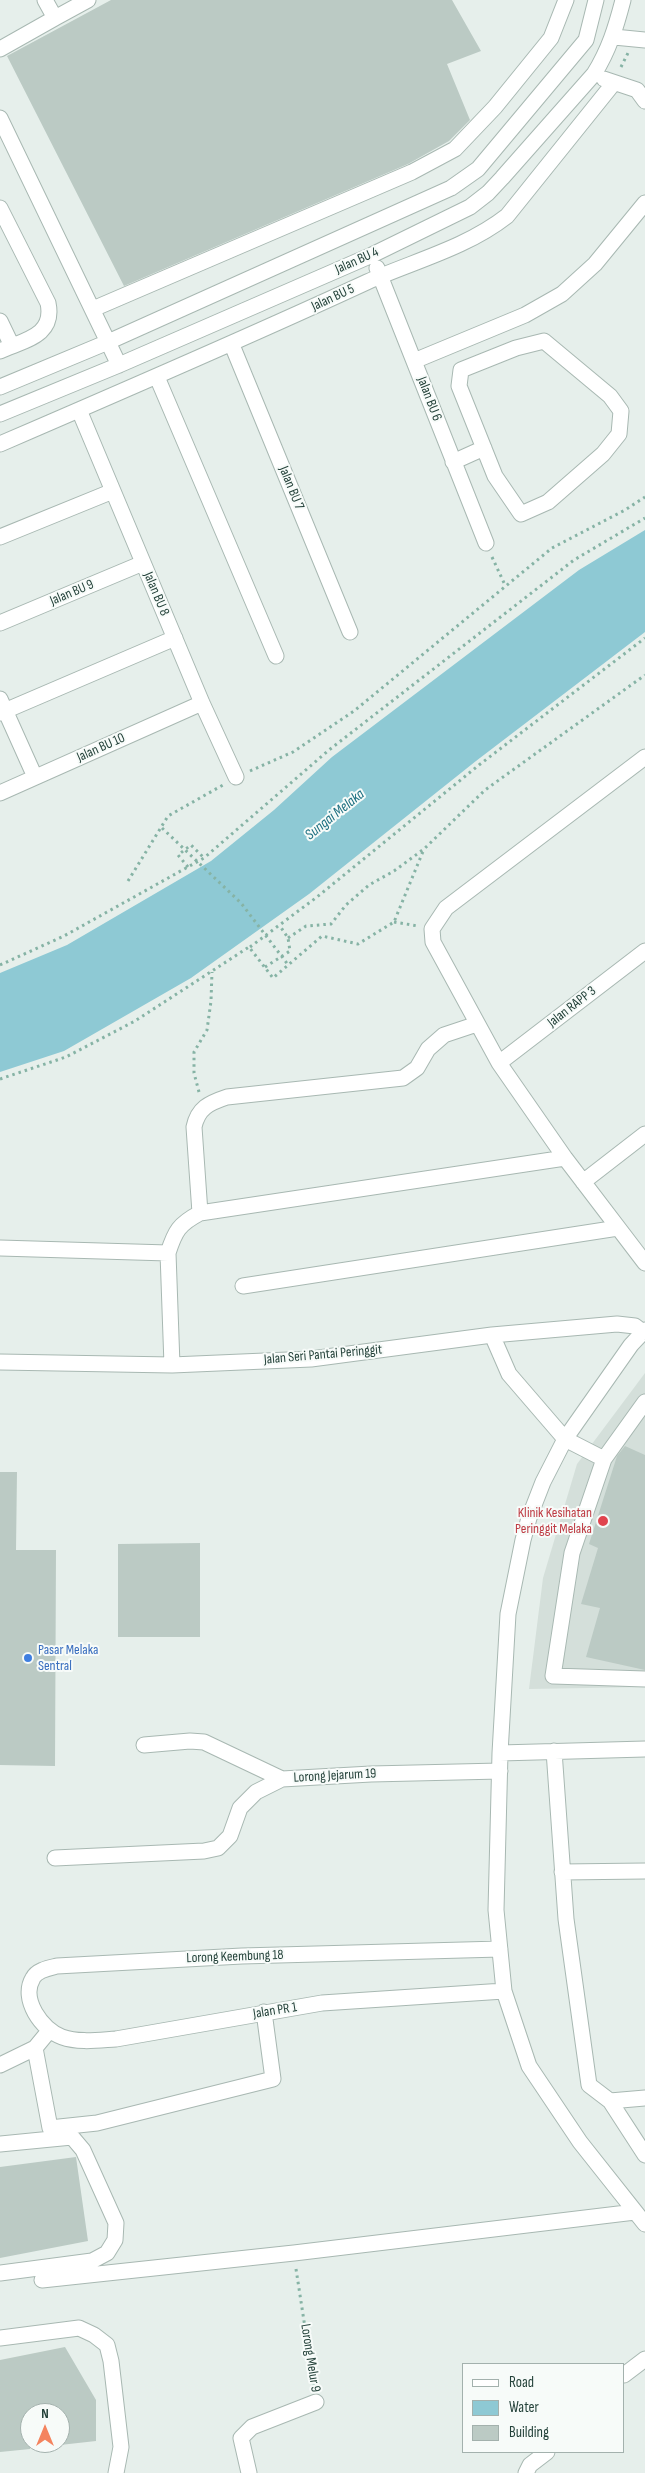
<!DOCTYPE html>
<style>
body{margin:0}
#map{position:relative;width:645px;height:2473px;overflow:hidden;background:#e6efeb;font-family:"Sofia Sans Condensed",sans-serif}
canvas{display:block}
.legend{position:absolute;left:462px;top:2363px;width:162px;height:90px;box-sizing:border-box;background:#f7fbf9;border:1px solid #a3b1ad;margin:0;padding:6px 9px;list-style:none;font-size:15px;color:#24423a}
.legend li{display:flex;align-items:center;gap:10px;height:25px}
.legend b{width:25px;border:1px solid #a3b1ad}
.north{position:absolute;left:20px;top:2403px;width:50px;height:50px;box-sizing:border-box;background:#f7fbf9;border:1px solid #a3b1ad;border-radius:50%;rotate:0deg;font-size:14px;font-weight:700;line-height:20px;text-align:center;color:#24423a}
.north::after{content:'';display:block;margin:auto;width:18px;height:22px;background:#f4845f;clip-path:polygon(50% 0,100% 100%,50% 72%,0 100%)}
</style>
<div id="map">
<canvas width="645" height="2473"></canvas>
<ul class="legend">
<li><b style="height:6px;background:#fff"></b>Road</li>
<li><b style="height:14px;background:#8ec9d4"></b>Water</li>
<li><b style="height:14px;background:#bbcac4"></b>Building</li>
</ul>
<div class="north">N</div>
</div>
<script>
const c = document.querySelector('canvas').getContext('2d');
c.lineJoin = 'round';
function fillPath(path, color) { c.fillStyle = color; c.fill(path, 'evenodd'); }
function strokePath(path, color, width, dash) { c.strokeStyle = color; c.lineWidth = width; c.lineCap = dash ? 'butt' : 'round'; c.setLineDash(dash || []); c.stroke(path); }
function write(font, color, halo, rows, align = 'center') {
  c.font = font + ' "Sofia Sans Condensed",sans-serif'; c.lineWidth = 4; c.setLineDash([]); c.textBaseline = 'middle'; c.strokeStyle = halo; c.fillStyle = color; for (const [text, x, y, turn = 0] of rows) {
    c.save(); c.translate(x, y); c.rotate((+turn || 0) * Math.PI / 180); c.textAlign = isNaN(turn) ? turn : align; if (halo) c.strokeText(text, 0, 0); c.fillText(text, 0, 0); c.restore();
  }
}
fillPath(new Path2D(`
 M645 1373V1687L529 1689 543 1578 577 1464Z`), '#d4dfda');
fillPath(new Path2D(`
 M645 530V632L476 761 309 894 191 978 64 1051 0 1072V973L67 945 211 861 274 810 332 757 579 570Z`), '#8ec9d4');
fillPath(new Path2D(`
 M111 0H452L481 51 447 64 470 120 449 141 408 164 124 286 7 56Z
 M625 1446 645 1455V1670L586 1657 600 1608 581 1604 598 1548 589 1544 617 1456Z
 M0 1472H17L16 1550H56L55 1766 0 1765Z
 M200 1543V1637H118V1544Z
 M76 2157 88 2241 0 2258V2167Z
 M65 2347 96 2400V2441L60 2445V2413H30V2449L0 2452V2360Z`), '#bbcac4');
const minor = new Path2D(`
 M55 18 88 0
 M614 37 645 40
 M0 49 55 18 45 0
 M604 79 637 90 645 101
 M0 118 119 365
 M0 208 48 303C55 336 24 340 0 351
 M377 268 486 543
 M93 309 412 172 455 149 495 107 551 38 566 0
 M0 321 12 346
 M544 341 610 396 621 411 619 434 603 454 548 502 521 514 495 476 459 386 461 370 516 348Z
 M232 345 350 632
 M414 361 525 315 562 294 595 264 645 203
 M157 377 276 656
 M0 387 108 342 451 188 478 169 586 40 596 0
 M79 410 202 703 236 777
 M0 414 119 365 372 255 470 207 488 193 502 178 594 74C609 50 616 27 623 0
 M0 444C123 391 246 338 367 282 414 261 466 248 507 216L613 84
 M453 462 484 448
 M0 537 113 491
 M0 623 143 563
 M0 699 35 777
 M0 713 175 638
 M645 757 446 908 432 929 433 942 499 1063 565 1158 645 1263
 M0 793 202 703
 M499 1063 645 951
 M583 1182 645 1134
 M200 1213 194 1127C198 1108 209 1103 227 1097L403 1078 417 1068 428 1049 444 1035 477 1024
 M0 1248 168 1253
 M243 1286 618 1228
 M645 1330 631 1345 565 1439 543 1482 529 1518 523 1540 508 1614 500 1753 496 1910 504 1991 529 2066 580 2142 645 2224
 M492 1335 509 1374 565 1439 604 1459 572 1553 553 1676 645 1679
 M0 1362 172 1365 311 1359 492 1335 617 1324 635 1326 643 1332
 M172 1365 168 1253C175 1231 179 1224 200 1213L565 1158
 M604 1459 645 1402
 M144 1745 190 1741 204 1742 282 1779
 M554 1751 566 1919 589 2085 610 2101 645 2098
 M500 1753 645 1749
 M55 1858 204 1851 218 1848 230 1836 240 1808 256 1792 282 1779 371 1774 500 1771
 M562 1872 645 1871
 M500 1949 242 1956 57 1966C49 1968 37 1970 33 1978 20 1999 42 2030 62 2037 79 2043 99 2040 116 2039L322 2003 504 1991
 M35 2048 50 2128 97 2123 273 2079 264 2012
 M0 2065 35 2048 49 2031
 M610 2101 645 2155
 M0 2144 72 2137 83 2150 116 2223 115 2240 107 2253 92 2261 0 2273
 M42 2280 294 2253 635 2212
 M0 2338 79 2328 94 2335 107 2345 111 2361 121 2447 116 2473
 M624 2375 645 2359
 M249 2473 241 2438 252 2427 316 2402
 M526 2473 530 2465 547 2452`);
strokePath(minor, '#a8b8b2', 17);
strokePath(new Path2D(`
 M621 67 628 53
 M492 557 505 585
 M250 771 293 752 354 711 552 548 625 510 645 497
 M188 867 178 855 191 845 204 858
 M128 881 168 816 223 785
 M394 922 418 926
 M288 938 306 926 331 924 346 905 369 885 394 871 424 849 485 790 645 675
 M250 947 317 897 479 765 645 638
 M0 965 64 936 204 858 329 750 574 560 645 518
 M265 967 290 951 288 938 280 926
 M0 1079 66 1057 135 1021 249 947 273 978 322 936 358 944 394 922 424 849
 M199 1092 194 1073V1052L207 1030 211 1001 212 972
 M296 2269 314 2386`), '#86b3a5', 3, [2.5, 4]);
strokePath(minor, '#fff', 15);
strokePath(new Path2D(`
 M162 828 241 903 289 966`), '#86b3a5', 3, [2.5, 4]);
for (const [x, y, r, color] of [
 [603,1521,6,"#e0444e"],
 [28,1658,5,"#3f7fe0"]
]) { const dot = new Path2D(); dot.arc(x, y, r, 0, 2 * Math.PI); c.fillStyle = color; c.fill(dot); strokePath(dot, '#f7fbf9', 2); }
write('14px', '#24423a', '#f7fbf9', [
 ["Jalan BU 4",357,261,-24],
 ["Jalan BU 5",333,298,-25],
 ["Jalan BU 6",429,399,69],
 ["Jalan BU 7",291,488,68],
 ["Jalan BU 9",72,593,-23],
 ["Jalan BU 8",156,594,67],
 ["Jalan BU 10",101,748,-24],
 ["Jalan RAPP 3",572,1007,-38],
 ["Jalan Seri Pantai Peringgit",323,1355,-5],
 ["Lorong Jejarum 19",335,1776,-3],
 ["Lorong Keembung 18",235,1957,-2],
 ["Jalan PR 1",275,2011,-9],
 ["Lorong Melur 9",310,2358,81]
]);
write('14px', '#be3a42', '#f7fbf9', [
 ["Klinik Kesihatan",592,1513],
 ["Peringgit Melaka",592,1529]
], 'right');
write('14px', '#366cbe', '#f7fbf9', [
 ["Pasar Melaka",38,1650],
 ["Sentral",38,1666]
], 'left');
write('italic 15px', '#1c6f80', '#f7fbf9', [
 ["Sungai Melaka",335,815,-39]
]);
</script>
